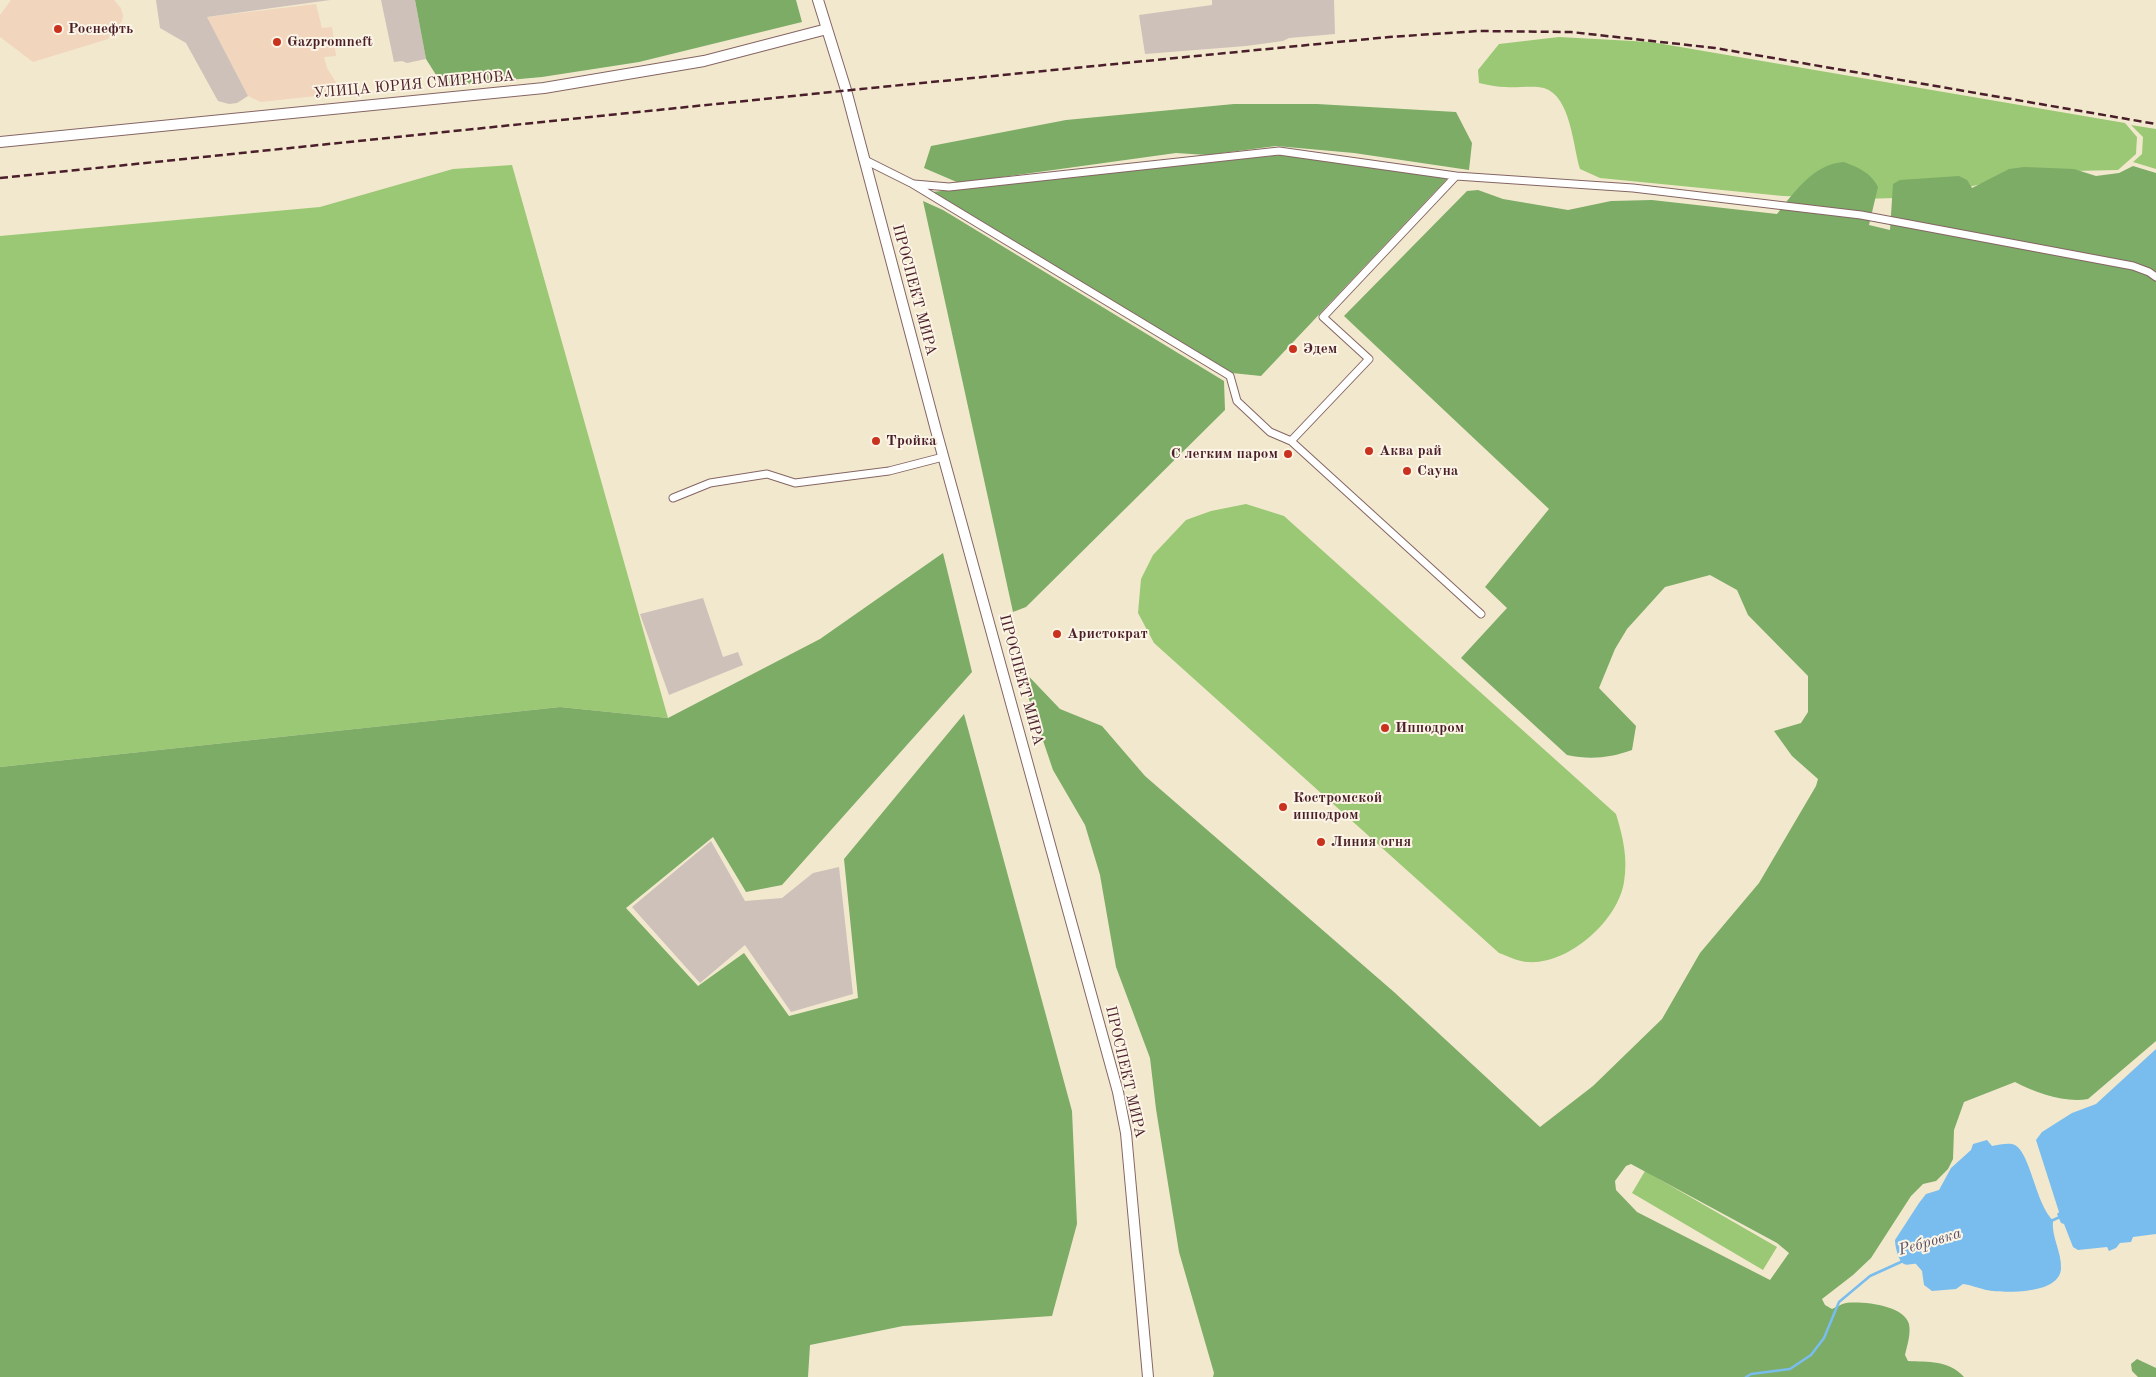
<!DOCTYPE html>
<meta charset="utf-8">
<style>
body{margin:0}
canvas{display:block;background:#f2e8cd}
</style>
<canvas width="2156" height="1377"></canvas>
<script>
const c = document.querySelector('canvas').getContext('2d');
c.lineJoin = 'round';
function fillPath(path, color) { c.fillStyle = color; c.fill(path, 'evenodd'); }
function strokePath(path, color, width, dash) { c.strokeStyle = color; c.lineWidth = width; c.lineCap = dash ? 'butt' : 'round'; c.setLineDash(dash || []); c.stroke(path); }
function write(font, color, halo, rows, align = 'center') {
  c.font = font + ' "Old Standard TT",serif'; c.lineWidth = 4; c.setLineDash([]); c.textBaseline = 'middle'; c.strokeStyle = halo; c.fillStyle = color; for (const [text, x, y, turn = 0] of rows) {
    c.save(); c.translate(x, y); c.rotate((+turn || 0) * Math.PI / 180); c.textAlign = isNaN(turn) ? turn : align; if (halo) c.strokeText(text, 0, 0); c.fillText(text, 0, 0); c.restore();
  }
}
fillPath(new Path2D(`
 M11 0H114L121 8 123 15 122 21 108 39 33 62 0 37V15Z
 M316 4 322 28 332 27 336 56 324 57 327 68 341 90 325 95 261 102 248 96 207 17Z`), '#f1d5bd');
fillPath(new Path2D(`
 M156 0H330L207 17 248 96 237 103 229 104 218 101 186 43 160 28Z
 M381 0H415L426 59 407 63 402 61 394 62Z
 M1212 0H1334L1335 34 1289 38 1283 41 1246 46 1145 54 1139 15 1212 5Z
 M703 598 723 657 738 652 743 665 669 695 640 614Z
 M711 841 745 901 782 898 813 873 839 867 853 994 791 1012 745 945 700 983 632 907Z`), '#cec1ba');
fillPath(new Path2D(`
 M1559 37 1651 42 2125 123 2137 137 2136 154 2118 170 2029 172 1929 197 1862 199 1783 196 1600 178 1580 169C1573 147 1571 96 1544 88 1533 85 1517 88 1506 87 1497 87 1488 85 1479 83L1478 70 1499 44Z
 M2131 125 2156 129V169L2133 162 2142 154 2143 137Z
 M512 165 668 718 560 707 0 767V236L320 207 453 169Z
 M1246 504 1284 516 1616 814C1623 837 1628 858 1624 882 1618 921 1568 965 1528 962 1519 962 1508 956 1499 953L1154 643 1138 613 1141 579 1153 555 1186 520 1211 511Z
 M1645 1171 1777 1247 1763 1270 1632 1193Z`), '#9bc875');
fillPath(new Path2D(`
 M415 0H796L802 22 639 62 542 77 443 86 426 59Z
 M1234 104H1317L1456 112 1472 143 1469 170 1354 153 1276 146 1207 155 1176 153 959 183 924 168 931 146 1066 120Z
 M1280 155 1449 177 1261 376 1232 373 932 192Z
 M1844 162C1859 168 1870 172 1878 187L1869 225 1890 230 1893 184 1900 180 1959 176 1967 180 1972 188 2009 169 2024 167 2074 169 2096 176 2119 173 2133 166 2156 173V1041L2088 1099C2065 1103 2036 1093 2015 1082L1964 1102 1954 1130 1953 1159 1948 1169 1936 1181 1923 1184 1911 1196 1871 1258 1853 1275 1822 1299 1825 1305 1832 1309C1837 1307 1841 1304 1846 1303 1862 1301 1904 1305 1909 1324 1911 1335 1907 1345 1905 1355L1908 1361C1928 1362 1949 1360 1964 1377H1213L1214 1373 1179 1252 1156 1109 1150 1058 1116 967 1100 875 1085 825 1053 770 1017 664 1060 709 1102 726 1145 776 1394 992 1540 1127 1593 1086 1662 1019 1700 953 1759 883 1816 786 1818 779 1792 756 1774 731 1801 723 1808 712V676L1748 615 1737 590 1710 575 1665 587 1627 629 1615 649 1599 688 1636 726 1632 750C1610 758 1590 760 1567 755L1461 658 1507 608 1485 587 1549 509 1344 316 1467 191 1478 190 1503 199 1568 210 1611 201 1652 200 1777 214C1795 191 1814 164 1844 162ZM1631 1164 1777 1243 1789 1253 1770 1280 1637 1212 1616 1190 1615 1181 1626 1166Z
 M923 201 943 210 1224 381 1225 410 1026 607 1013 612Z
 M943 553 972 672 782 885 746 892 713 837 626 908 698 986 744 953 789 1016 858 998 844 859 964 714 1072 1111 1077 1224 1052 1316 903 1326 810 1345 808 1377H0V767L560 707 668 718 820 639Z
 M2137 1359 2156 1368V1377H2138L2132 1371 2131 1364Z`), '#7cac66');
fillPath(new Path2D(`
 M2156 1049V1234L2133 1237 2131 1242 2120 1243 2116 1248 2109 1251 2107 1247 2078 1250 2073 1247 2064 1224 2061 1223 2057 1214 2059 1212 2036 1140 2042 1132 2072 1113 2096 1104Z
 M1987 1140 1992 1146C1998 1145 2006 1143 2012 1144 2030 1147 2035 1204 2053 1220 2051 1237 2062 1252 2061 1269 2059 1295 2004 1293 1986 1290 1978 1288 1971 1285 1963 1284L1956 1289 1932 1291 1924 1285 1922 1271 1916 1264C1912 1263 1908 1266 1904 1264 1898 1261 1895 1245 1895 1240L1919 1203 1926 1194 1939 1190 1951 1168 1971 1150 1973 1144Z`), '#79bdef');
strokePath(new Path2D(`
 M2051 1221 2062 1216
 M1746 1377 1751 1374 1790 1369 1811 1355 1824 1338 1839 1302 1870 1276 1903 1261`), '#79bdef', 2.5);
const street = new Path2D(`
 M863 159 911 183 1230 376 1237 401 1270 432 1291 441 1481 614
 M914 184 949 187 1279 151 1456 176
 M1291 441 1369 359 1323 317 1456 176 1633 188 1861 215 2133 266 2149 272 2156 277
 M673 498 710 483 767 474 795 483 889 471 943 457`);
const primary = new Path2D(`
 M818 0 846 90 937 434 1118 1092 1126 1133 1148 1377
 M0 142 544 88 704 61 827 29`);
strokePath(street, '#856564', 9);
strokePath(primary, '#856564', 12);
strokePath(street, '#fff', 7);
strokePath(primary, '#fff', 10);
strokePath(new Path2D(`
 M0 178 861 89 1389 37 1478 31 1571 32 1715 48 2156 124`), '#4a1f2b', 2.5, [8, 4]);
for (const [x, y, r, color] of [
 [58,29,5,"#c8321e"],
 [277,42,5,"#c8321e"],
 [1293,349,5,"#c8321e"],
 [876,441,5,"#c8321e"],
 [1369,451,5,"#c8321e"],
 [1288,454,5,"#c8321e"],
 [1407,471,5,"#c8321e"],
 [1057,634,5,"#c8321e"],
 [1385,728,5,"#c8321e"],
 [1283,807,5,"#c8321e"],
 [1321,842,5,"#c8321e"]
]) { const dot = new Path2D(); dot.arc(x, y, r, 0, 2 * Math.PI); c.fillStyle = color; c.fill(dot); strokePath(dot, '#fcf5e5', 2); }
write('bold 15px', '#4a1f2b', '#fcf5e5', [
 ["Роснефть",68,29],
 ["Gazpromneft",287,42],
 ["Эдем",1303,349],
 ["Тройка",886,441],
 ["Аква рай",1379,451],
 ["С легким паром",1278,454,"right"],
 ["Сауна",1417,471],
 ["Аристократ",1067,634],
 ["Ипподром",1395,728],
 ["Костромской",1293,798],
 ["ипподром",1293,815],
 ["Линия огня",1331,842]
], 'left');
write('15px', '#4a1f2b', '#fcf5e5', [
 ["УЛИЦА ЮРИЯ СМИРНОВА",414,85,-5],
 ["ПРОСПЕКТ МИРА",914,290,75],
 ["ПРОСПЕКТ МИРА",1021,680,75],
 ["ПРОСПЕКТ МИРА",1125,1072,77]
]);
write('italic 16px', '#584e66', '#fcf5e5', [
 ["Ребровка",1930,1242,-16]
]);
</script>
